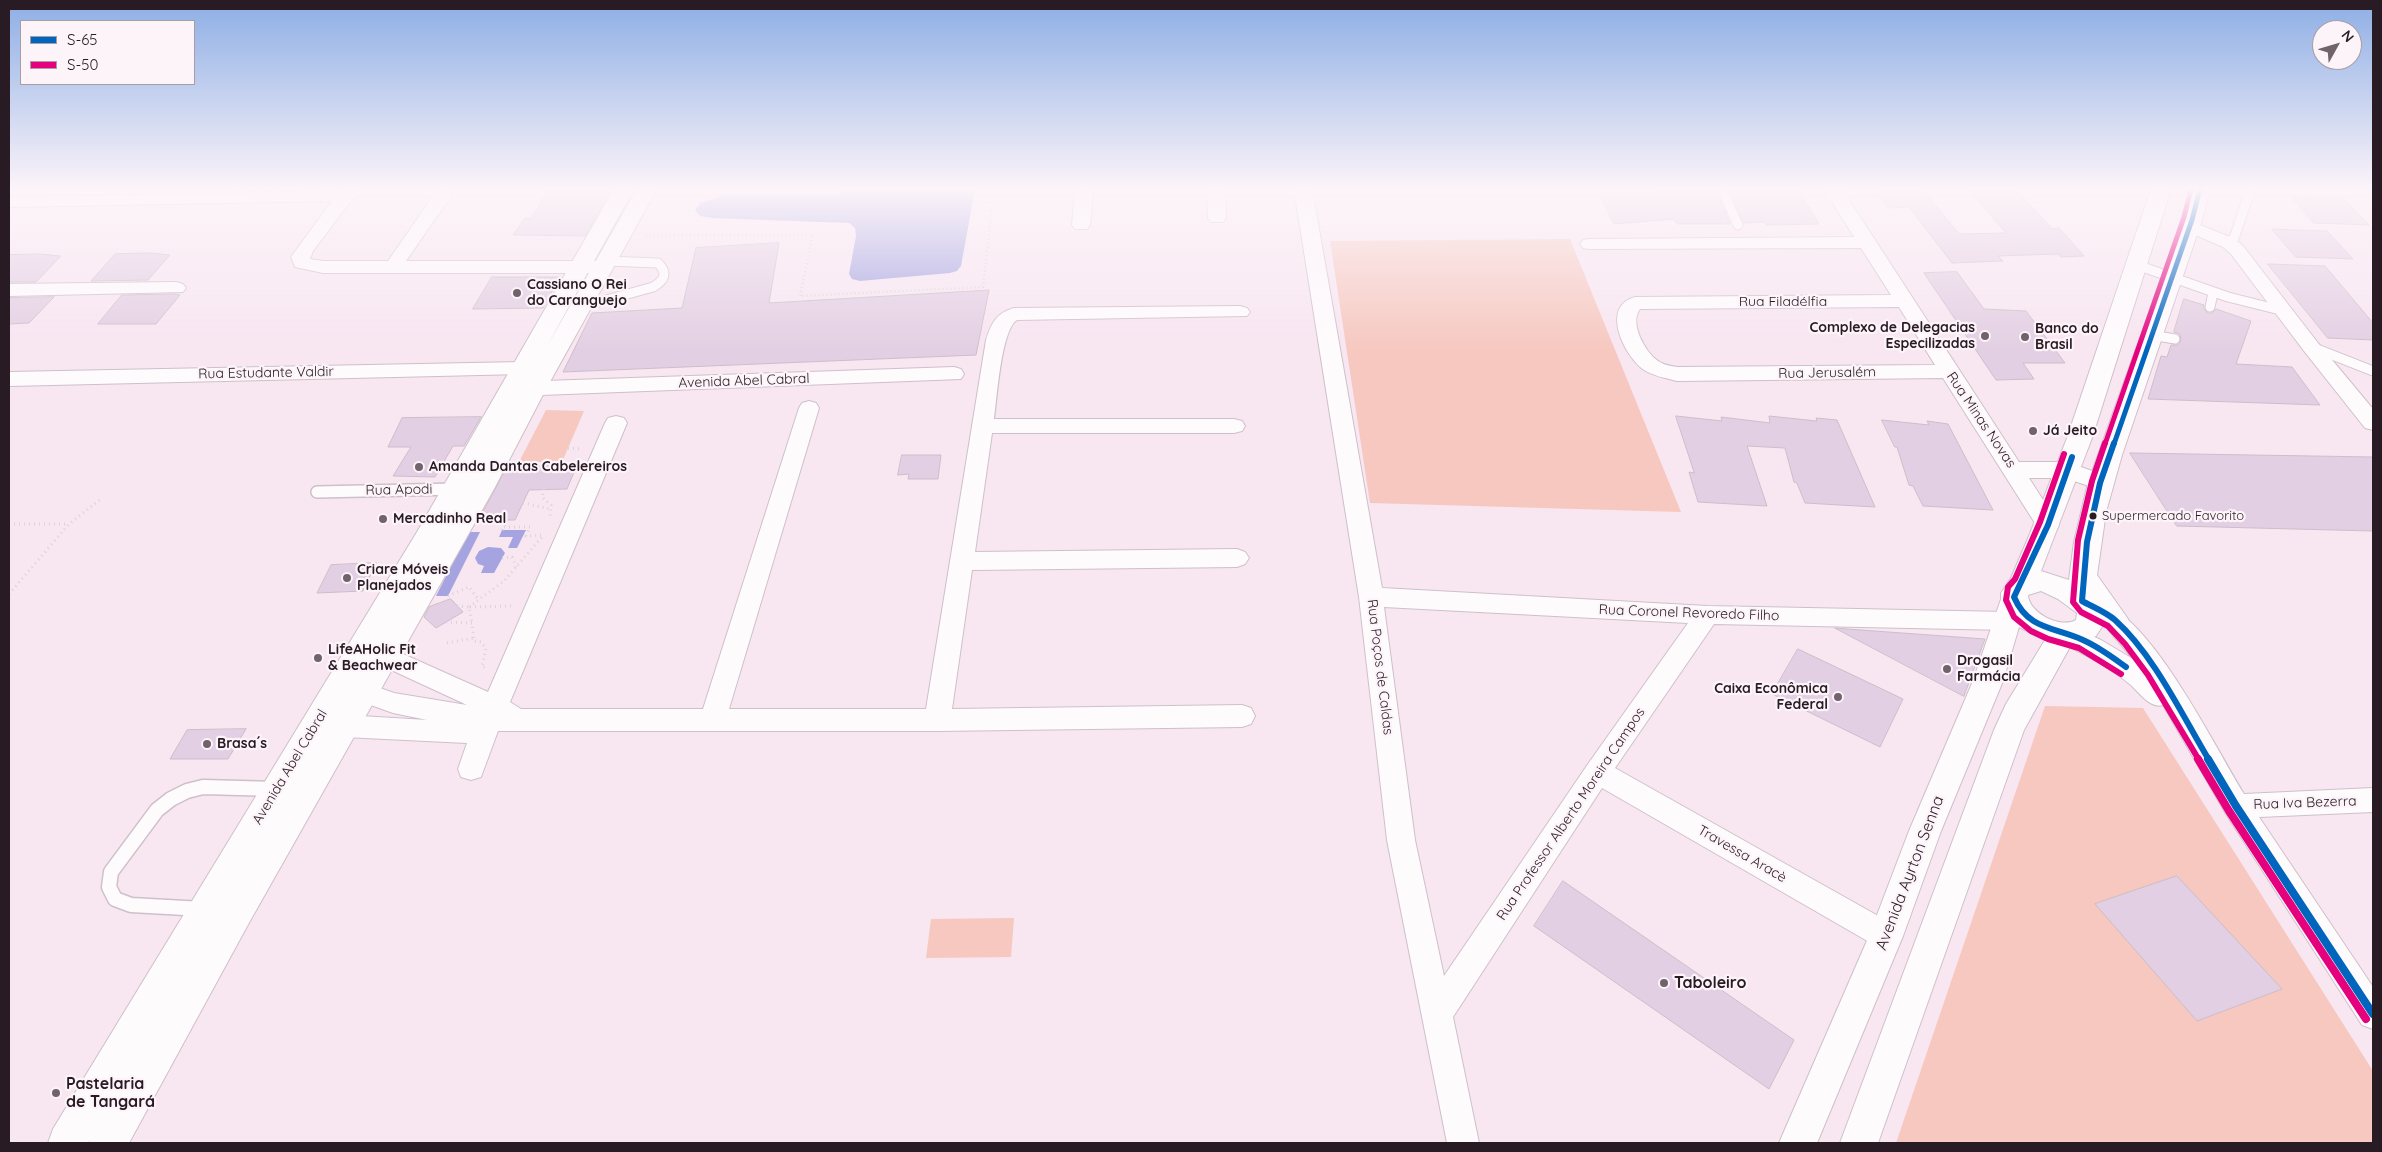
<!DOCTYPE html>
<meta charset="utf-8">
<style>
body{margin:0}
#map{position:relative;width:2382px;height:1152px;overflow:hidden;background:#f8e6f1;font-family:Quicksand,sans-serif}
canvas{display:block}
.frame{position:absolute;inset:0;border:10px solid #291b24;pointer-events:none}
.legend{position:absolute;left:20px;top:20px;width:175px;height:65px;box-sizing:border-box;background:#fcf4f9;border:1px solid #a89da4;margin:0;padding:6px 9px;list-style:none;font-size:15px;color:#291b24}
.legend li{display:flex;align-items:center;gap:10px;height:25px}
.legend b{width:25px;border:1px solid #a89da4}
.north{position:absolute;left:2312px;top:20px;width:50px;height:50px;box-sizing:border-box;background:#fcf4f9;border:1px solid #a89da4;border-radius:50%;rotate:51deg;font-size:14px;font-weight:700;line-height:20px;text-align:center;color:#291b24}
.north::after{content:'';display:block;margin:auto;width:18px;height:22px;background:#71626c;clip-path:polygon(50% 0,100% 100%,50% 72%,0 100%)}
</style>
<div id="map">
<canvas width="2382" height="1152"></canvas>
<div class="frame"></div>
<ul class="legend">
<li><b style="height:6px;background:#0065bd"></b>S-65</li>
<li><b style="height:6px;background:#e5007d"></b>S-50</li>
</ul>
<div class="north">N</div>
</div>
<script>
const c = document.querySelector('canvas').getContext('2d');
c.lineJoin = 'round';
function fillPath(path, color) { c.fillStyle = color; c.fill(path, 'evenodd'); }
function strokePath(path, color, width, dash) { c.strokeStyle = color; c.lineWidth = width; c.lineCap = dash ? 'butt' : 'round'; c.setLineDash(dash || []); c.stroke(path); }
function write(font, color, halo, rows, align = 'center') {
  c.font = font + ' Quicksand,sans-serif'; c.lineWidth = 4.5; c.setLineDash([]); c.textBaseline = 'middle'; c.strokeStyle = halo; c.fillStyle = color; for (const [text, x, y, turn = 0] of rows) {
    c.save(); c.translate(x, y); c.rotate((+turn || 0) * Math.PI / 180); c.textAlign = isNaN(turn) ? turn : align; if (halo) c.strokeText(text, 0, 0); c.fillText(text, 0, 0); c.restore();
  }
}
fillPath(new Path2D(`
 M1570 239 1681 512 1370 503 1330 241Z
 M546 410 584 411 562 462H519Z
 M2045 706 2143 708 2373 1071V1143H1896Z
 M1014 918 1011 957 926 958 931 919Z`), '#f6c8c0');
fillPath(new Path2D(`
 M844 189H975L961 266 957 271 950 273 860 281 852 279 849 274 856 236 855 228 849 223 713 218 700 216 695 210 700 203 723 196H836L843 192Z
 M502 530H526L517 548H508L513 537H499Z
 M468 532H480L448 596H436Z
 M488 547 501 548 505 553 494 573H481L484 566 478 564 475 558 479 551Z`), '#a5a4e0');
const building = new Path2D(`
 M549 189H612L585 236 513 235 525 218H531Z
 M1663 189H1716L1730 224H1677L1674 219 1614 224 1599 193 1666 192Z
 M1729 189H1794L1799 191 1819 224 1766 225 1764 222 1744 223Z
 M1874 189H1922L1959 234 2006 233 1968 189H2016L2052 229 2059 228 2084 256 2061 257 2059 254 1998 256 2003 261 1952 263 1909 207 1889 208Z
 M2290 196 2343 198 2369 225 2314 223Z
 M2272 229 2327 231 2353 259 2296 257Z
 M779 243 769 303 989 290 976 355 563 372 592 313 682 308 696 248Z
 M151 253 170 255 148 280 91 281 115 254Z
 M39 254 61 256 36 282H9V255Z
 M2268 264 2325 266 2373 323V340L2328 338Z
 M1957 272 1984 309 2026 311 2065 363H2023L2034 379 1996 380 1924 273Z
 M492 277H560L543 308 473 309Z
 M122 295 175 294 180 295 156 324H98Z
 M54 297 29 323 9 324V298Z
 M2184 299 2204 305V309L2208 313H2212L2216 309 2251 321 2236 364 2292 367 2320 405 2148 399 2161 356 2167 357 2171 345H2178L2181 341 2180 334 2174 332Z
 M1676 416 1722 421 1721 417 1770 423 1769 416 1817 421 1816 418 1837 420 1875 507 1805 503 1797 483 1794 482 1785 448 1747 446 1767 506 1698 502 1689 472 1694 473Z
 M481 417 464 446H453L435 477 393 476 411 447H388L402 418Z
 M1882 420 1929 425 1927 421 1948 424 1993 510 1923 506 1913 486 1909 485 1897 447H1895Z
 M2130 453 2373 457V531L2177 526Z
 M902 455H941L938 479H908L909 474 898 475Z
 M510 462H532L530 466 577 465 567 489 529 490 515 520H479Z
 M376 563 363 591 317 593 331 565Z
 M451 599 463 612 436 628 424 617 429 607Z
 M1835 628 1847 629 1985 639 1964 696Z
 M1798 649 1903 699 1880 747 1772 694Z
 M246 729 228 759H170L187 730Z
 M2177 876 2282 989 2197 1021 2095 904Z
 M1563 881 1794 1040 1769 1089 1534 926Z`);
fillPath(building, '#e3cfe3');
strokePath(building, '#cbbec9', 1);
const laneFar2 = new Path2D(`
 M1722 189 1738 225
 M2229 243 2234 238 2251 189
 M2137 265 2228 297 2284 311
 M581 307 653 287C665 280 668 273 658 263L606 261
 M2210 307 2213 293
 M2151 335 2175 339
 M2312 347 2373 371`);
const laneFar1 = new Path2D(`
 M317 492 457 489`);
const lane = new Path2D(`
 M203 909 131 905 115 899 109 887 111 872 157 810 171 799 187 791 203 787 276 789`);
const street = new Path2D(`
 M342 189H360L313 251 310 259 323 261H388L438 189H456L406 261H602L609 263 611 267 609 271 602 273H323L295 267 291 257 332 201 9 207V197L341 191Z
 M1075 189H1093L1090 225 1087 229H1075L1072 225Z
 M1207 189H1225L1226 218 1223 222H1211L1208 218Z
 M1294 189H1312L1382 588 1707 606 2008 612 2017 614 2020 621 2017 628 2008 630 1714 624 1615 768 1896 926 1901 936 1896 946 1886 950 1876 946 1602 788 1453 1017 1479 1143H1447L1387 840 1359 597ZM1384 607 1688 623 1588 764 1444 976 1415 840Z
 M1824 189H1842L2019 462H2067L2109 477 2112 482 2109 487 2101 490 2065 478H2029L2059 525 2056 531 2048 533 2040 531 1943 378 1677 381C1666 378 1653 376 1644 370 1624 356 1600 306 1635 297L1891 295 1861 248 1589 249 1583 248 1580 244 1583 240 1589 239 1854 237ZM1899 307 1935 365 1677 367C1671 366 1664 365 1658 361 1645 352 1629 323 1640 309Z
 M2190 221 2235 239 2243 246 2318 343 2373 409V430L2365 428 2304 351 2231 254 2223 247 2184 230 2181 226 2184 222Z
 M176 282 183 284 186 288 183 292 9 296V284Z
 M1240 306 1247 308 1250 312 1247 316 1017 320C1001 330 997 399 994 419H1234L1242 421 1245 426 1242 431 1234 433H992L975 552 1237 549 1245 552 1249 558 1245 564 1237 567 972 570 952 709 1242 705 1251 708 1255 716 1251 724 1242 727 937 731H498L481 777 471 780 461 777 458 769 467 743 344 737 335 734 331 726 335 718 344 715 427 720 393 713 354 699 350 692 354 685 363 682 394 693 467 705 374 662 370 655 374 648 383 645 488 692 605 423 608 418 616 416 624 418 627 423 510 702 521 709H703L799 408 802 403 809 401 816 403 819 408 729 709H926L986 340C991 324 996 313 1014 308Z
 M523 362 530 363 533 368 530 373 523 374 9 386V372Z
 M954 367 961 369 964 374 961 379 515 396 508 394 505 389 508 384 515 382Z
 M2097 600C2152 617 2213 744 2244 794L2373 788V812L2259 817 2373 987V1029L2362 1025 2226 814 2163 705C2151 709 2140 694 2132 686 2110 667 2084 654 2058 641L2055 634 2058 627 2067 624 2101 640 2133 659 2106 627 2088 616 2085 609 2088 602Z`);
const secondary = new Path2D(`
 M614 189H634L547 346 637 189H657L546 389 494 489 250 921 129 1143H89L90 1140 88 1143H48L53 1129 417 532Z`);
const primary = new Path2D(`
 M2151 189H2171L2092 438 2041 571 2069 580 2074 542 2088 483 2182 220 2190 189H2210L2202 220 2122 455 2106 512 2097 575 2128 619 2124 627 2114 630 2103 625 2096 636 2071 645 2024 730 1878 1143H1840L1994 730 2006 704 2045 640 2019 627 2003 681 1941 831 1903 936 1817 1143H1779L1869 936 1909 831 1973 681 2001 599V593L2011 578 2029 536 2067 438ZM2041 591 2058 599 2077 613 2076 620C2060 629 2029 613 2028 595Z`);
strokePath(laneFar2, '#cec0c9', 11);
strokePath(laneFar1, '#cec0c9', 14);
strokePath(lane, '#cec0c9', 17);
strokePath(street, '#cec0c9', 2);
strokePath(secondary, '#cec0c9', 2);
strokePath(primary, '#cec0c9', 2);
strokePath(new Path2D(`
 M646 236 813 235 800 296 983 287 994 189`), '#dad4d8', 2.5, [1, 3]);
strokePath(new Path2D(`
 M568 448 582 449
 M544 489 542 497 551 505 550 519
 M523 503 550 509
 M9 524H69
 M504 527H530L526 536 543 535
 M502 530 507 520
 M502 558 512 557 517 568
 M9 594 69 524 102 498
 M448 596 469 587 478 599
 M457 606 469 607 472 623
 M469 607 504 581 542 537
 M470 607 513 606
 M446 622 472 623 474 641 481 642 486 648 482 667H486
 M447 643 474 638`), '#dad4d8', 3, [1, 4]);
strokePath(laneFar2, '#fefbfd', 9);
strokePath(laneFar1, '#fefbfd', 11);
strokePath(lane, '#fefbfd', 14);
fillPath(street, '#fefbfd');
fillPath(secondary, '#fefbfd');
fillPath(primary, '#fefbfd');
strokePath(new Path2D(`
 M2114 444 2192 220 2200 189`), '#0065bd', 5);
strokePath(new Path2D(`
 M2114 443 2100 483 2087 542 2082 601C2093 607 2106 612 2115 620 2154 655 2182 715 2209 760
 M2072 457 2048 525 2014 597C2028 630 2055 627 2083 640 2099 647 2112 657 2126 667`), '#0065bd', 6);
strokePath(new Path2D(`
 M2208 759 2236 806 2373 1014`), '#0065bd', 8);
strokePath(new Path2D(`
 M2105 444 2184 217 2191 189`), '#e5007d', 5);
strokePath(new Path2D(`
 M2105 443 2092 481 2078 540 2073 602 2081 612 2108 626 2125 644 2148 675 2199 760
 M2064 454 2040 522 2015 579 2008 587 2006 600 2014 617 2031 631 2048 639 2079 648 2121 674`), '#e5007d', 6);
strokePath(new Path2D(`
 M2198 759 2229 811 2366 1019`), '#e5007d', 8);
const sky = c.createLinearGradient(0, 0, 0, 350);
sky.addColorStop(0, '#8daee5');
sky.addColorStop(0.54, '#fcf4f9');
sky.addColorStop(1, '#fcf4f900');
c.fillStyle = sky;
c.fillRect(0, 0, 2382, 350);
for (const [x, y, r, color] of [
 [517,293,5,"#71626c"],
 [1985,336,5,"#71626c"],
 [2025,337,5,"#71626c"],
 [2033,431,5,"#71626c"],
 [419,467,5,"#71626c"],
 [2093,516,4.5,"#291b24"],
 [383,519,5,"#71626c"],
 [347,578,5,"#71626c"],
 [318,658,5,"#71626c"],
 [1947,669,5,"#71626c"],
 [1838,697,5,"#71626c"],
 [207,744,5,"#71626c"],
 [1664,983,5,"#71626c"],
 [56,1093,5,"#71626c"]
]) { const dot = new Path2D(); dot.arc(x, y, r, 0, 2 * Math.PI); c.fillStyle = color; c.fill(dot); strokePath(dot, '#fcf4f9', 2); }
write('13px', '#291b24', '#fcf4f9', [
 ["Supermercado Favorito",2102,516]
], 'left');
write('bold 14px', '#291b24', '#fcf4f9', [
 ["Cassiano O Rei",527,285],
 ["do Caranguejo",527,301],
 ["Complexo de Delegacias",1975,328,"right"],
 ["Especilizadas",1975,344,"right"],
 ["Banco do",2035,329],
 ["Brasil",2035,345],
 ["Já Jeito",2043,431],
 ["Amanda Dantas Cabelereiros",429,467],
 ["Mercadinho Real",393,519],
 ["Criare Móveis",357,570],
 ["Planejados",357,586],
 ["LifeAHolic Fit",328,650],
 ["& Beachwear",328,666],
 ["Drogasil",1957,661],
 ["Farmácia",1957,677],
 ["Caixa Econômica",1828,689,"right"],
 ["Federal",1828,705,"right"],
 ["Brasa´s",217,744]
], 'left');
write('14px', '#291b24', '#fcf4f9', [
 ["Rua Filadélfia",1783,302],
 ["Rua Estudante Valdir",266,373,-1],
 ["Rua Jerusalém",1827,373,-1],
 ["Avenida Abel Cabral",744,381,-2],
 ["Rua Minas Novas",1981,420,56],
 ["Rua Apodi",399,490,-1],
 ["Rua Coronel Revoredo Filho",1689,613,2],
 ["Rua Poços de Caldas",1380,667,83],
 ["Avenida Abel Cabral",290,767,-59],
 ["Rua Iva Bezerra",2305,803,-2],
 ["Rua Professor Alberto Moreira Campos",1571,814,-56],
 ["Travessa Aracè",1742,854,30]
]);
write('16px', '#291b24', '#fcf4f9', [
 ["Avenida Ayrton Senna",1910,873,-69]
]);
write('bold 16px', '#291b24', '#fcf4f9', [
 ["Taboleiro",1674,983],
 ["Pastelaria",66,1084],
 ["de Tangará",66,1102]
], 'left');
</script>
